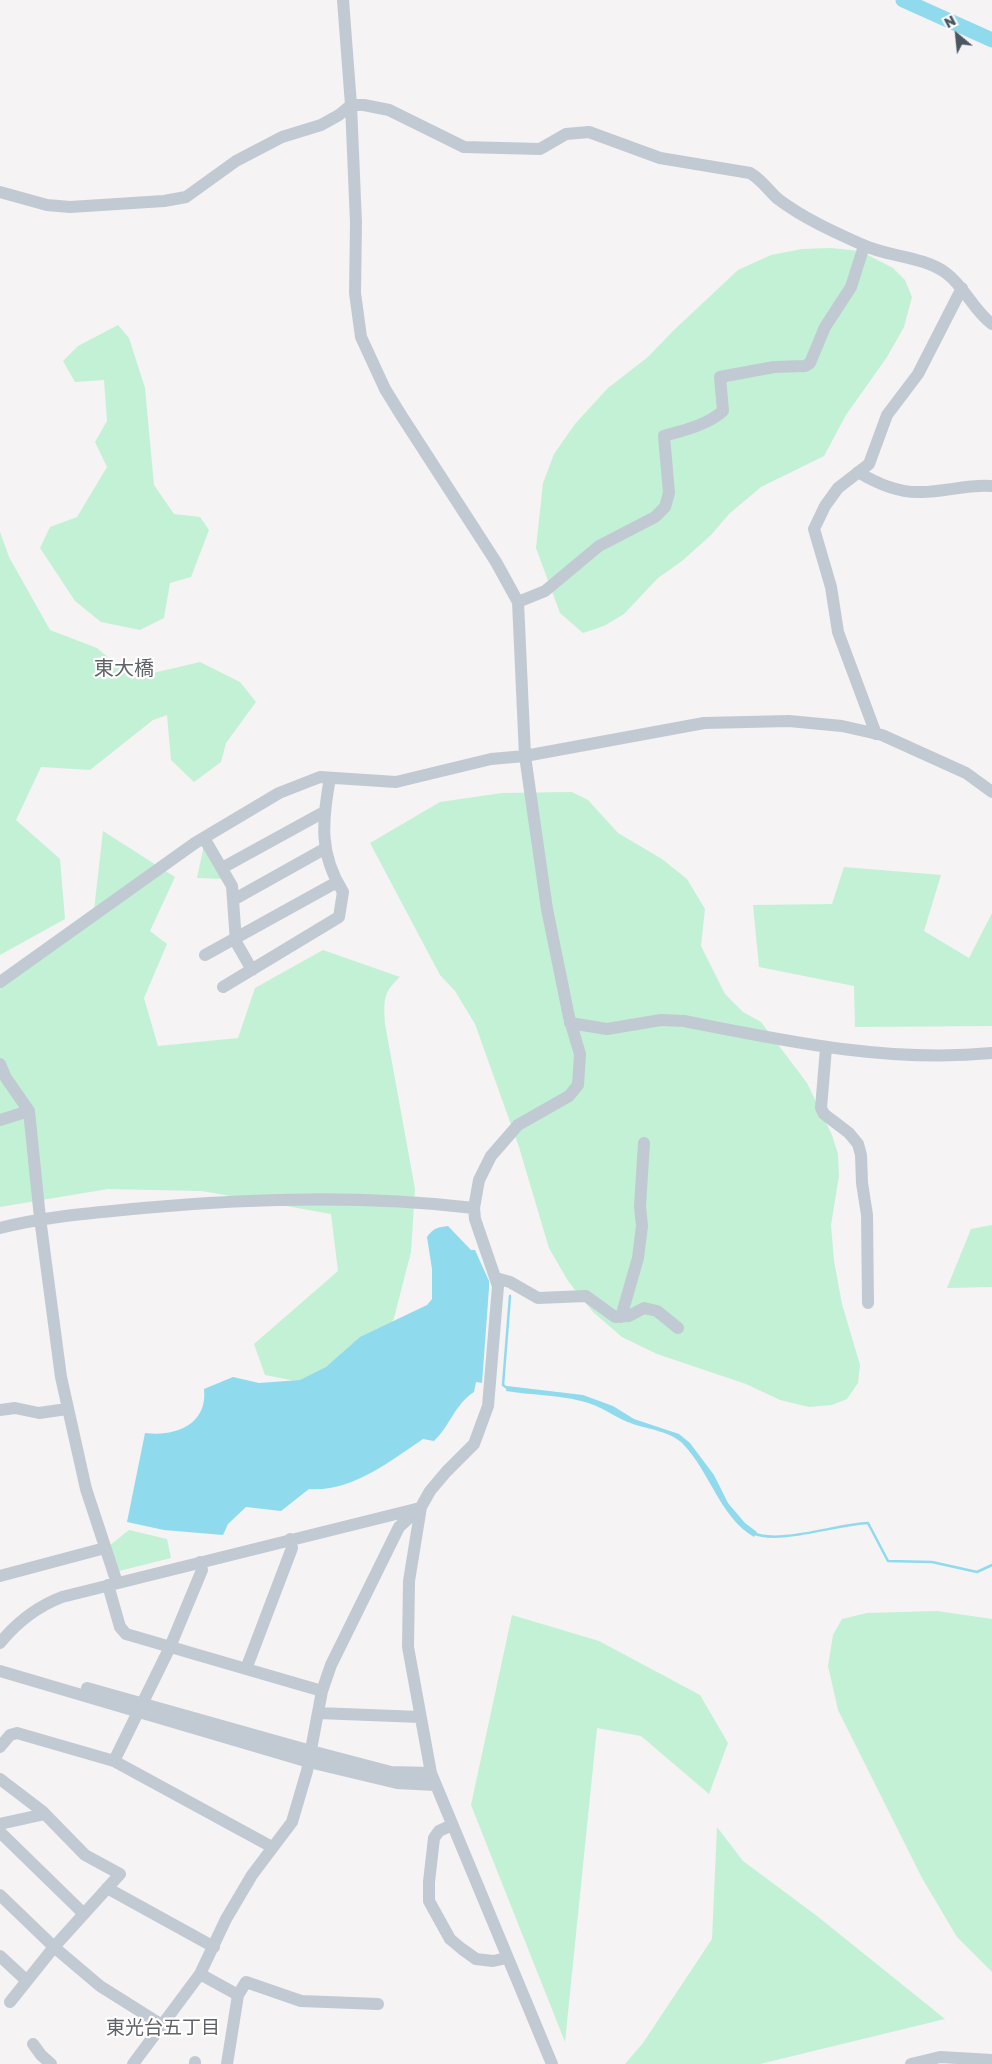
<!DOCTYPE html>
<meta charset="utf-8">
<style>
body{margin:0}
#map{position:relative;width:992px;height:2064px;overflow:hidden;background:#f5f3f3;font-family:"Golos Text",sans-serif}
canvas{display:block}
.north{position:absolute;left:932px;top:10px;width:50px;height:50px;-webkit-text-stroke:4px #fff;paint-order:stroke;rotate:332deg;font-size:14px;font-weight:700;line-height:20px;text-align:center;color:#4a5661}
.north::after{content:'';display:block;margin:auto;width:18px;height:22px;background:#4a5661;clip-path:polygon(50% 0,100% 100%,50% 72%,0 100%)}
</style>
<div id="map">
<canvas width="992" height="2064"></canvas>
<div class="north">N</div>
</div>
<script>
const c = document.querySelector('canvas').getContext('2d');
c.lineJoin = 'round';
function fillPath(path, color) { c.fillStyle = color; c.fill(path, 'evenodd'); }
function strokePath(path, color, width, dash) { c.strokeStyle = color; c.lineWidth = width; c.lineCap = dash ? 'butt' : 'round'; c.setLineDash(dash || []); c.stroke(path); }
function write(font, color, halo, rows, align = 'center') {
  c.font = font + ' "Golos Text","Noto Sans JP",sans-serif'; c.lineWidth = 4.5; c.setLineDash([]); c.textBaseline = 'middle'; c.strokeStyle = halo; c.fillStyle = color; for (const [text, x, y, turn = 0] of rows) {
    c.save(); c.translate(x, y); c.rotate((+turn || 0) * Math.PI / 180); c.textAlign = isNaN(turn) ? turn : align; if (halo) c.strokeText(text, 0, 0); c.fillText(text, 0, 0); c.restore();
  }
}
fillPath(new Path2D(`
 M831 248 860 251 893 268 905 280 912 297 904 327 887 357 846 415 824 456 761 487 729 514 711 535 682 561 658 578 624 614 604 626 583 633 560 613 536 548 543 483 554 454 575 424 608 388 648 357 673 331 738 270 771 255 802 249Z
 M118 325 129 338 145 388 154 485 174 514 200 517 209 530 191 577 170 583 164 618 140 630 101 622 75 601 40 548 50 527 77 517 107 467 95 442 107 421 104 380 75 382 63 361 78 346Z
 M0 532 9 557 50 630 97 648 132 678 200 662 240 682 256 702 226 743 221 762 194 782 171 760 167 715 153 720 90 770 41 767 16 820 60 859 65 919 0 955Z
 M572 792 588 800 618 833 662 859 687 879 705 909 701 946 725 994 743 1012 761 1022 807 1083 832 1135 838 1154 839 1176 831 1225 834 1261 842 1304 860 1365 858 1383 847 1399 832 1405 809 1407 780 1400 746 1384 657 1354 622 1337 593 1312 568 1281 549 1248 519 1147 475 1024 455 991 440 975 370 843 440 802 502 793Z
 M103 831 175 877 150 931 167 944 144 998 158 1046 238 1038 255 988 323 950 400 977C382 993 384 1002 385 1024L415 1189 411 1252 394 1318 387 1332 300 1382 265 1375 254 1344 338 1271 331 1214 202 1191 108 1189 0 1207V976L93 919Z
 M204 845 223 879 197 878Z
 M844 867 941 875 924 931 969 958 992 913V1026L855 1027 854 986 759 967 753 905 832 904Z
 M992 1225V1287L947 1288 971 1229Z
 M129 1530 167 1539 171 1558 119 1571 109 1546Z
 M937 1611 992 1619V1972L957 1937 922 1878 838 1710 828 1666 833 1635 842 1619 867 1613Z
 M512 1615 599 1641 700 1695 728 1743 709 1794 641 1736 597 1728 565 2042 471 1805Z
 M717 1827 743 1861 817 1916 945 2019 760 2064H625L643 2043 712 1939Z`), '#c3f1d5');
fillPath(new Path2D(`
 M448 1226 471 1250H475L489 1281V1288L482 1383 476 1382 474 1392C455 1404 450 1426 434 1441L423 1439C389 1462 352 1492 309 1489L281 1511 246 1507 228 1524 223 1535 164 1530 127 1522 145 1433C176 1437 208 1424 204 1389L233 1377 259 1383 300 1380 326 1367 360 1337 427 1305 432 1299V1269L427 1237C433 1228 439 1227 448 1226Z
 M507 1386 583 1395 613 1406 634 1419 679 1434 690 1443 714 1475 728 1503 745 1523 757 1532 754 1537C720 1517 710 1472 683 1444 672 1432 648 1429 633 1424 615 1418 601 1405 581 1401 559 1395 529 1395 506 1391Z`), '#90daee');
strokePath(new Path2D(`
 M507 1388 503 1385 510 1296
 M753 1533C778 1545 838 1524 868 1523L888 1561 932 1562 977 1572 992 1565`), '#90daee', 2.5);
strokePath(new Path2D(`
 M903 0 992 40`), '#90daee', 15);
strokePath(new Path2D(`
 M343 0 351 105 356 223 355 293 361 337 385 389 401 415 496 562 518 602 525 756 547 909 569 1017 580 1054 578 1085 569 1096 518 1125 491 1156 479 1180 474 1208 475 1219 498 1286 488 1406 474 1444 446 1472 430 1491 421 1507 409 1581 408 1647 431 1773 552 2064
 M0 192 47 205 70 207 164 201 186 197 236 161 282 137 321 125 339 115 351 105H364L389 110 464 147 540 149 566 134 589 132 660 158 750 173C762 180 768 190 778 199 803 218 834 232 863 245 888 257 923 256 946 273 965 287 973 310 992 324
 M858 472C876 483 900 493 921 492 945 492 968 484 992 486
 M518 602 545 591 599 546 655 517 665 507 669 493 664 436C685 430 707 425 723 411L720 377 774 367 805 366 810 363 825 327 851 287 864 246
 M876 734 838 632 831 587 814 529 825 506 838 488 869 464 887 415 918 374 962 288
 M204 838 232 886 236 942 252 970
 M222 868 324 812
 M233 900 326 848
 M205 955 337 882
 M0 982 195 843 279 793 320 777 396 782 491 759 525 756 704 723 789 721 842 726 882 735 966 773 992 792
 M223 987 339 917 343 892C319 854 322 821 330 778
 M570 1023 607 1029 661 1020 684 1021C785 1041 888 1063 992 1053
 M826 1048 821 1108 824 1114 849 1133 858 1144 861 1155 862 1183 867 1215 868 1303
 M0 1064 6 1078 29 1111 40 1218 61 1377 86 1489 117 1583
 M0 1120 29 1111
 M0 1228C47 1216 95 1213 143 1208 254 1198 363 1195 474 1208
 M496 1278 510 1282 538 1298 586 1296 615 1317 629 1316 644 1308 657 1311 678 1328
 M621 1317 638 1258 642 1226 640 1206 644 1143
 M0 1410 15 1408 39 1413 67 1409
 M0 1576 105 1548
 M108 1585 120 1627 126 1634 322 1691
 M0 1643C17 1622 36 1607 62 1597L420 1508
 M246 1669 292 1548 290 1539
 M0 1671 309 1762 397 1783 435 1785
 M87 1688 311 1751 391 1772 431 1773
 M318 1713 420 1717
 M0 1747 10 1735 17 1733 114 1761 272 1847
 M114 1761 170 1647 202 1570 200 1562
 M0 1779 42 1811 85 1855 120 1874 54 1947 10 2002
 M0 1824 45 1814
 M452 1825 439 1831 434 1838 429 1882V1901L450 1939 462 1949 476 1959 493 1961 507 1958
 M0 1832 84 1914
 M107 1888 214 1947
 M0 1895 54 1947 100 1986 162 2025
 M0 1956 27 1981
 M200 1974 238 1995
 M33 2044 41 2055 51 2064
 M195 2062V2064
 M133 2064 200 1974 226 1919 252 1875 292 1822 307 1771 322 1691 331 1665 399 1527 421 1507
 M227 2064 238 1995 246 1982 301 2001 378 2004
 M911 2064 940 2057 992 2060`), '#c1cad2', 12);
write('19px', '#5f6368', '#fff', [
 ["東光台五丁目",163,2028]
]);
write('20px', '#5f6368', '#fff', [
 ["東大橋",124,669]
]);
</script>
